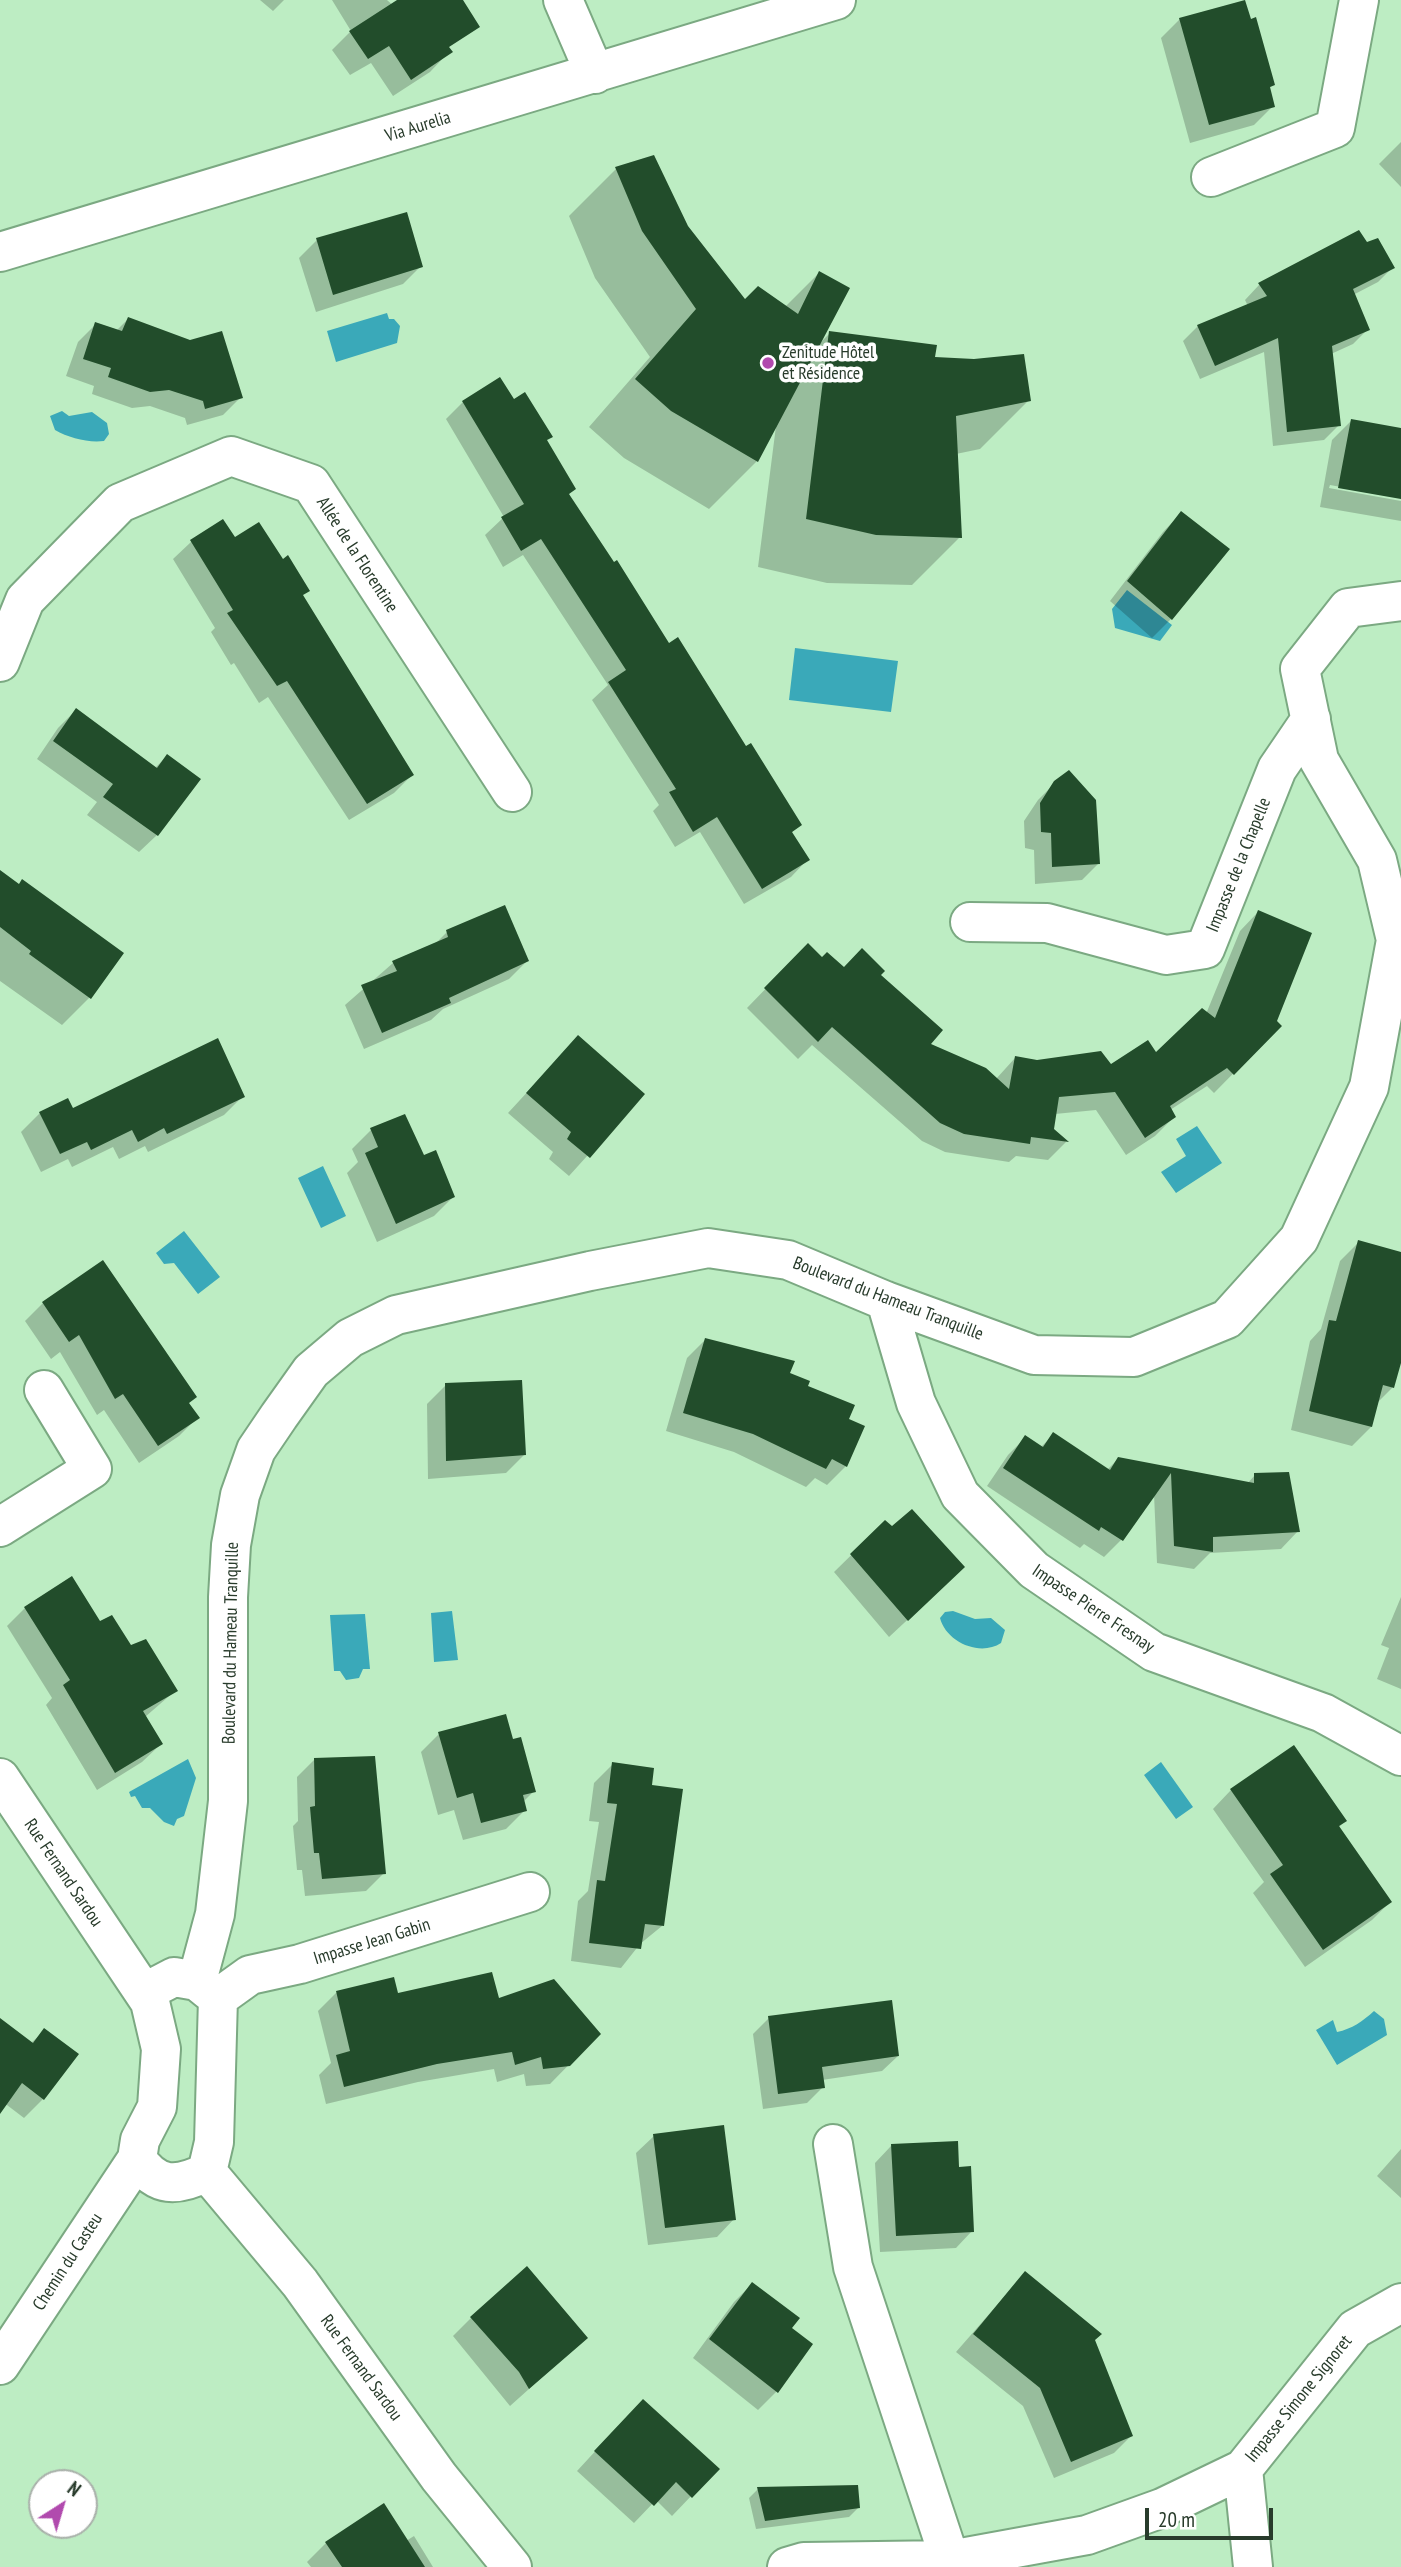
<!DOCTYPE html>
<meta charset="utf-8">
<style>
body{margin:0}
#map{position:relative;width:1401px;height:2567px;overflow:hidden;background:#bdedc3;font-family:"PT Sans Narrow",sans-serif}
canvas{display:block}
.north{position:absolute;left:28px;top:2469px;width:70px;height:70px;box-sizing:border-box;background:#fff;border:2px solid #a9b1aa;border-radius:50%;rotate:37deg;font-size:19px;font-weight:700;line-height:28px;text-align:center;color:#283b2b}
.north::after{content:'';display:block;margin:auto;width:24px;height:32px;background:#b14aae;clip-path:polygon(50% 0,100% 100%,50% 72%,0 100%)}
.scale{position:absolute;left:1145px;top:2508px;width:128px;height:32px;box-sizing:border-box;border:4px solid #283b2b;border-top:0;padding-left:9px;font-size:21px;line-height:24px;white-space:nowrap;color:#283b2b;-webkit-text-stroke:5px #fff;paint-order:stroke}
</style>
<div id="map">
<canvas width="1401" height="2567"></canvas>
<div class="north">N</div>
<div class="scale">20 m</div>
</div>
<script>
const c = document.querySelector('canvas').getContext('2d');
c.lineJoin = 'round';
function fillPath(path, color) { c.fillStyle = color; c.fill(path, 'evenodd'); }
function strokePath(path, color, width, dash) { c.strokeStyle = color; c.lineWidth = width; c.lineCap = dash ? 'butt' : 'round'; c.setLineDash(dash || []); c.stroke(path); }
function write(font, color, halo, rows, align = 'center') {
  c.font = font + ' "PT Sans Narrow",sans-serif'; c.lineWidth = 7; c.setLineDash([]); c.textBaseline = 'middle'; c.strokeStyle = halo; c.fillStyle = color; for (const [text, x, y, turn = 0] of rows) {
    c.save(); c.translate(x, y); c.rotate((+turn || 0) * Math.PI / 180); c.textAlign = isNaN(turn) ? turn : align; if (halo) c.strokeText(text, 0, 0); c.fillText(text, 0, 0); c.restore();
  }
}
fillPath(new Path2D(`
 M387 313 389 319H394L400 326 397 343 336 362 327 331Z
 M62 411 69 416 92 412 107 423 109 434 104 441C88 443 69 438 55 430L50 416Z
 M1127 590 1172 625 1160 641 1115 628 1112 609Z
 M795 648 898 661 891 712 789 700Z
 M1197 1126 1222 1163 1176 1193 1161 1172 1186 1156 1176 1139Z
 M323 1166 346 1216 321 1228 298 1178Z
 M184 1231 220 1277 198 1294 174 1263 164 1264 156 1253Z
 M452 1611 458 1660 434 1662 431 1613Z
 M953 1611 975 1619 991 1618 1005 1630 1001 1643C980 1657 946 1642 940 1618L945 1612Z
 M365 1614 370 1669H363L359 1678 346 1680 340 1671H334L330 1615Z
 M188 1759 196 1778 184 1816 177 1819 174 1826 164 1822 150 1808H142L135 1796 131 1797 129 1792Z
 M1161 1762 1193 1807 1176 1819 1144 1775Z
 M1374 2011 1384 2019 1387 2035 1337 2065 1316 2030 1333 2020 1337 2032C1352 2029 1363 2021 1374 2011Z`), '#3aa9b9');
fillPath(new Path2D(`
 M260 0H284L273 11Z
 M332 0H387L447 54 430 72 393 96 371 63 350 75 332 50 351 31Z
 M1180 19 1273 85 1268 89 1273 106 1254 125 1190 143 1161 38Z
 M1401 142V187L1379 164Z
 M616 169 686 227 745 301 785 307 819 273 821 342 830 333 933 358 1029 400 980 449 956 454 960 537 912 585 827 583 758 567 776 426 757 461 709 509 624 458 589 427 650 357 595 278 569 216Z
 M317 240 421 266 403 284 316 312 299 258Z
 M1393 267 1378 282 1353 295 1368 329 1353 344 1331 354 1339 425 1324 440 1273 446 1264 352 1200 379 1183 341 1198 326 1248 306 1245 300 1259 285Z
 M128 319 241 397 223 415 187 425 185 418 150 406 132 408 92 394 94 386 66 376 78 342 96 324 116 331Z
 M514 401 546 441 568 495 668 646 800 825 791 833 808 859 791 877 744 904 700 832 675 847 653 811 659 805 592 700 608 685 523 555 503 567 485 535 504 517 446 419 463 402Z
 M1351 421 1401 430V498L1330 485 1329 488 1401 501V521L1320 507 1332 440Z
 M1181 513 1171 619 1152 638 1110 601 1163 532Z
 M235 539 302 596 412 775 394 793 349 820 268 697 259 703 234 663 231 665 211 632 215 628 173 559 191 542Z
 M76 710 155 768 167 756 157 835 139 852 87 815 97 802 37 759 58 728Z
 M1056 782 1099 863 1082 880 1035 884 1034 850 1025 848 1024 821 1038 800Z
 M0 873 121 954 89 998 62 1025 0 981Z
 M1258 912 1275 1021 1280 1026 1214 1093 1207 1086 1170 1110 1174 1117 1155 1136 1126 1155 1096 1110 1055 1114 1052 1130 1066 1142 1048 1160 1016 1156 1009 1162 945 1152 922 1141 812 1045 798 1059 747 1008 808 945 822 959 844 969 879 975 928 1044 996 1079 1015 1058 1110 1067 1156 1055 1206 1014 1240 931Z
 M447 932 527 961 509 979 443 1009 431 1020 364 1049 345 1005 393 963 434 945Z
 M578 1037 643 1094 569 1176 549 1159 553 1152 508 1113Z
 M243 1096 224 1115 148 1152 145 1146 119 1159 113 1147 72 1167 68 1159 41 1172 21 1132 40 1113Z
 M371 1130 423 1158 453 1197 434 1216 377 1242 347 1173 358 1162 352 1149Z
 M1359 1242 1401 1254V1357L1392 1388 1377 1403 1371 1427 1352 1446 1291 1430 1310 1341 1321 1329 1340 1261Z
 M103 1263 197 1418 179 1436 139 1463 104 1410 97 1415 60 1352 51 1359 25 1321 43 1303Z
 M705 1340 788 1373 847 1420 863 1427 846 1466 827 1485 815 1478 806 1487 734 1452 666 1431 687 1358Z
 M446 1385 525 1454 506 1473 428 1479 427 1404Z
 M1053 1435 1107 1470 1118 1459 1247 1484 1255 1475 1298 1531 1281 1549 1210 1553 1194 1569 1157 1563 1154 1494 1121 1540 1104 1557 1084 1544 1080 1548 987 1486 1008 1455 1025 1438 1040 1448Z
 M885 1522 946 1584 889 1637 834 1572Z
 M1401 1597V1689L1377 1679 1389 1648 1381 1645Z
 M25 1608 99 1623 131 1648 175 1691 145 1717 161 1744 142 1762 97 1790 46 1705 52 1698 7 1626Z
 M439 1734 512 1741 534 1791 523 1802 525 1810 506 1829 463 1840 454 1810 438 1815 421 1752Z
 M314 1760 384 1873 366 1891 305 1896 302 1870H297L293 1826 298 1821 297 1777Z
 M613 1764 650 1786 662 1926 640 1944 621 1968 571 1961 578 1901 588 1891 599 1822 589 1821 594 1783Z
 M1231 1790 1345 1821 1338 1828 1390 1902 1372 1920 1305 1967 1253 1893 1264 1882 1213 1809Z
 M336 1993 498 2000 599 2034 550 2084 526 2086 524 2074 497 2082 494 2069 418 2082 326 2104 319 2075 331 2063 318 2011Z
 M769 2018 898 2056 882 2071 822 2080 823 2087 807 2103 763 2109 753 2034Z
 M0 2020 31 2043 44 2031 43 2099 24 2118 3 2102 0 2105Z
 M654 2136 734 2219 717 2237 648 2245 636 2153Z
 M891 2146 958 2169 972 2231 956 2248 880 2252 875 2163Z
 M1401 2149V2198L1377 2176Z
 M1025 2273 1093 2341 1131 2436 1114 2453 1054 2478 1023 2406 956 2352Z
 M752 2284 790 2329 811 2344 776 2392 758 2410 693 2358 734 2302Z
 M471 2318 586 2338 510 2406 453 2336Z
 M624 2420 717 2469 672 2516 656 2500 634 2523 577 2471Z
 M758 2489 858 2508 849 2517 756 2529 749 2498Z
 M414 2536 433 2567H311L307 2562 326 2543 406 2541Z`), '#0003');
fillPath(new Path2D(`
 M397 0H463L480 27 449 47 453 52 411 80 389 46 368 59 349 31Z
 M1245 0 1251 19 1256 17 1275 85 1270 87 1275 107 1209 125 1179 18Z
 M654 155 688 226 745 299 758 286 798 314 819 271 850 288 758 462 671 411 635 379 696 309 642 231 615 167Z
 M407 212 423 267 333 295 316 238Z
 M1359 230 1367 242 1378 238 1395 268 1353 289 1370 330 1332 346 1341 426 1287 432 1278 338 1215 366 1197 325 1267 296 1258 283Z
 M128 317 190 340 222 331 243 398 205 409 203 401 169 390 150 392 108 377 111 368 83 359 95 322 122 331Z
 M829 331 937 345 935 357 974 359 1024 354 1031 401 956 416 962 538 876 535 806 519Z
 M500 377 514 399 525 392 553 437 547 440 576 489 569 494 614 562 617 560 669 643 678 637 746 746 751 743 802 825 792 832 810 860 762 889 717 817 693 832 669 792 676 789 608 682 626 670 541 539 521 551 501 517 524 504 462 401Z
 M1351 419 1401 428V499L1338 488Z
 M1181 511 1230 549 1172 620 1127 581Z
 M223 519 235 537 259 522 283 559 288 555 310 591 303 595 414 775 367 804 287 681 277 686 227 613 233 610 190 540Z
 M76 708 157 768 167 754 201 779 158 836 103 797 113 784 53 741Z
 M1069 770 1096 800 1100 864 1052 867 1051 833 1041 832 1040 803 1054 781Z
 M0 870 19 884 22 879 124 953 91 999 29 954 31 951 0 927Z
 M505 905 529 961 449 998 451 1003 382 1033 361 985 397 971 392 961 448 937 446 930Z
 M1258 910 1312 933 1277 1021 1282 1026 1234 1075 1227 1068 1170 1106 1176 1117 1145 1138 1115 1092 1059 1097 1054 1129 1069 1142 1031 1137 1030 1144 964 1134 940 1123 832 1027 818 1042 764 988 808 943 822 957 827 952 844 967 862 948 885 971 881 975 943 1030 931 1044 986 1068 1009 1089 1015 1056 1037 1060 1101 1051 1111 1064 1148 1040 1156 1052 1202 1008 1215 1018Z
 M578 1035 645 1094 590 1158 567 1139 571 1132 526 1093Z
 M218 1038 245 1097 167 1134 164 1128 138 1142 132 1130 91 1150 87 1142 60 1154 39 1112 68 1098 73 1108Z
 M405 1114 424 1155 436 1150 455 1197 396 1224 365 1153 378 1147 370 1128Z
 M1358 1240 1401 1252V1363L1394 1388 1383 1385 1372 1427 1309 1411 1329 1320 1336 1321Z
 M103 1260 197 1397 189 1403 200 1418 158 1446 123 1394 115 1399 79 1335 69 1342 42 1302Z
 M705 1338 795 1361 790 1373 810 1381 808 1386 855 1405 849 1419 865 1426 847 1467 832 1459 826 1469 753 1434 683 1413Z
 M522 1380 526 1455 446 1461 445 1383Z
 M1053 1432 1110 1470 1118 1457 1254 1483V1473L1289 1472 1300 1532 1213 1537V1552L1174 1546 1171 1473 1123 1541 1101 1527 1099 1531 1003 1468 1025 1435 1043 1447Z
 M912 1509 965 1567 908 1621 850 1554 885 1520 892 1526Z
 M72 1576 100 1621 112 1615 131 1645 146 1639 178 1691 143 1711 163 1744 115 1773 63 1685 70 1680 24 1607Z
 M506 1714 513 1739 521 1737 536 1792 523 1795 527 1811 481 1823 473 1793 457 1798 438 1732Z
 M1294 1745 1347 1821 1339 1826 1392 1902 1323 1950 1270 1874 1283 1865 1230 1789Z
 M375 1756 386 1874 322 1879 319 1853H314L310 1807 315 1806 314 1758Z
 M612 1762 654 1768 652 1785 683 1789 664 1926 645 1924 641 1949 589 1943 597 1880 605 1881 617 1804 607 1803Z
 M492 1972 499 1998 554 1979 601 2034 570 2066 543 2069 541 2057 515 2065 512 2052 437 2064 344 2087 336 2055 350 2051 336 1991 394 1977 398 1993Z
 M892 2000 899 2056 822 2067 825 2088 778 2094 768 2016Z
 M0 2018 33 2043 44 2028 79 2054 44 2100 22 2083 0 2114Z
 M724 2125 736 2220 665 2228 653 2134Z
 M958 2141 959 2167 971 2166 974 2232 896 2236 891 2144Z
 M527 2266 588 2338 529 2389 519 2372 470 2317Z
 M1025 2271 1102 2334 1095 2340 1133 2436 1071 2462 1040 2388 973 2334Z
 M752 2282 800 2318 792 2328 813 2344 778 2393 709 2339Z
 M643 2399 720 2469 692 2498 676 2482 654 2506 594 2451Z
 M858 2485 860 2508 765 2521 757 2487Z
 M384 2503 425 2567H342L325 2542Z`), '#224d2b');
const minor = new Path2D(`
 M563 0 595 74
 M1211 177 1335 128 1359 0
 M0 252 836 0
 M0 662 25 600 120 503 231 456 311 484 512 792
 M970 922 1047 923 1166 955 1205 949 1277 769 1311 719
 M886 1301 916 1403 960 1495 1034 1570 1154 1652 1323 1713 1401 1756
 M0 1527 92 1469 44 1390
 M0 1778 150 2002
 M174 1977 197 1981 218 1998 214 2142 207 2172C177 2187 157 2188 137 2159L140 2140 157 2107 161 2049 150 2002 151 1989Z
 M197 1981 215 1914 228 1801V1597L231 1545 240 1495 256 1450 279 1416 311 1371 350 1338 396 1315 590 1271 708 1248 788 1260 886 1301 1034 1355 1134 1357 1227 1319 1299 1239 1369 1087 1396 940 1377 860 1319 760 1300 669 1348 608 1401 601
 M218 1998 250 1975 300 1964 530 1892
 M833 2144 853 2267 950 2560
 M207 2172 300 2283 439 2477 512 2567
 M0 2365 137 2159
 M1243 2469 1253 2567
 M787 2567 804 2562 950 2560 1087 2535 1162 2508 1243 2469 1355 2329 1401 2303`);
strokePath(minor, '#7ba982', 42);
strokePath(minor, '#fff', 38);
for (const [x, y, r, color] of [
 [768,363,7,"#b14aae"]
]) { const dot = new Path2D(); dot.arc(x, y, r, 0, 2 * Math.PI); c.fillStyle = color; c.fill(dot); strokePath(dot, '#fff', 2.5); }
write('18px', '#283b2b', '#fff', [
 ["Via Aurelia",418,127,-17],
 ["Allée de la Florentine",357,555,57],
 ["Impasse de la Chapelle",1239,865,-68],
 ["Boulevard du Hameau Tranquille",888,1299,21],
 ["Impasse Pierre Fresnay",1093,1609,34],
 ["Boulevard du Hameau Tranquille",231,1643,-89],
 ["Rue Fernand Sardou",63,1873,56],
 ["Impasse Jean Gabin",372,1942,-17],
 ["Chemin du Casteu",68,2262,-57],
 ["Rue Fernand Sardou",361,2368,54],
 ["Impasse Simone Signoret",1299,2399,-51]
]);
write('18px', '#283b2b', '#fff', [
 ["Zenitude Hôtel",782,353],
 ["et Résidence",782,374]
], 'left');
</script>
